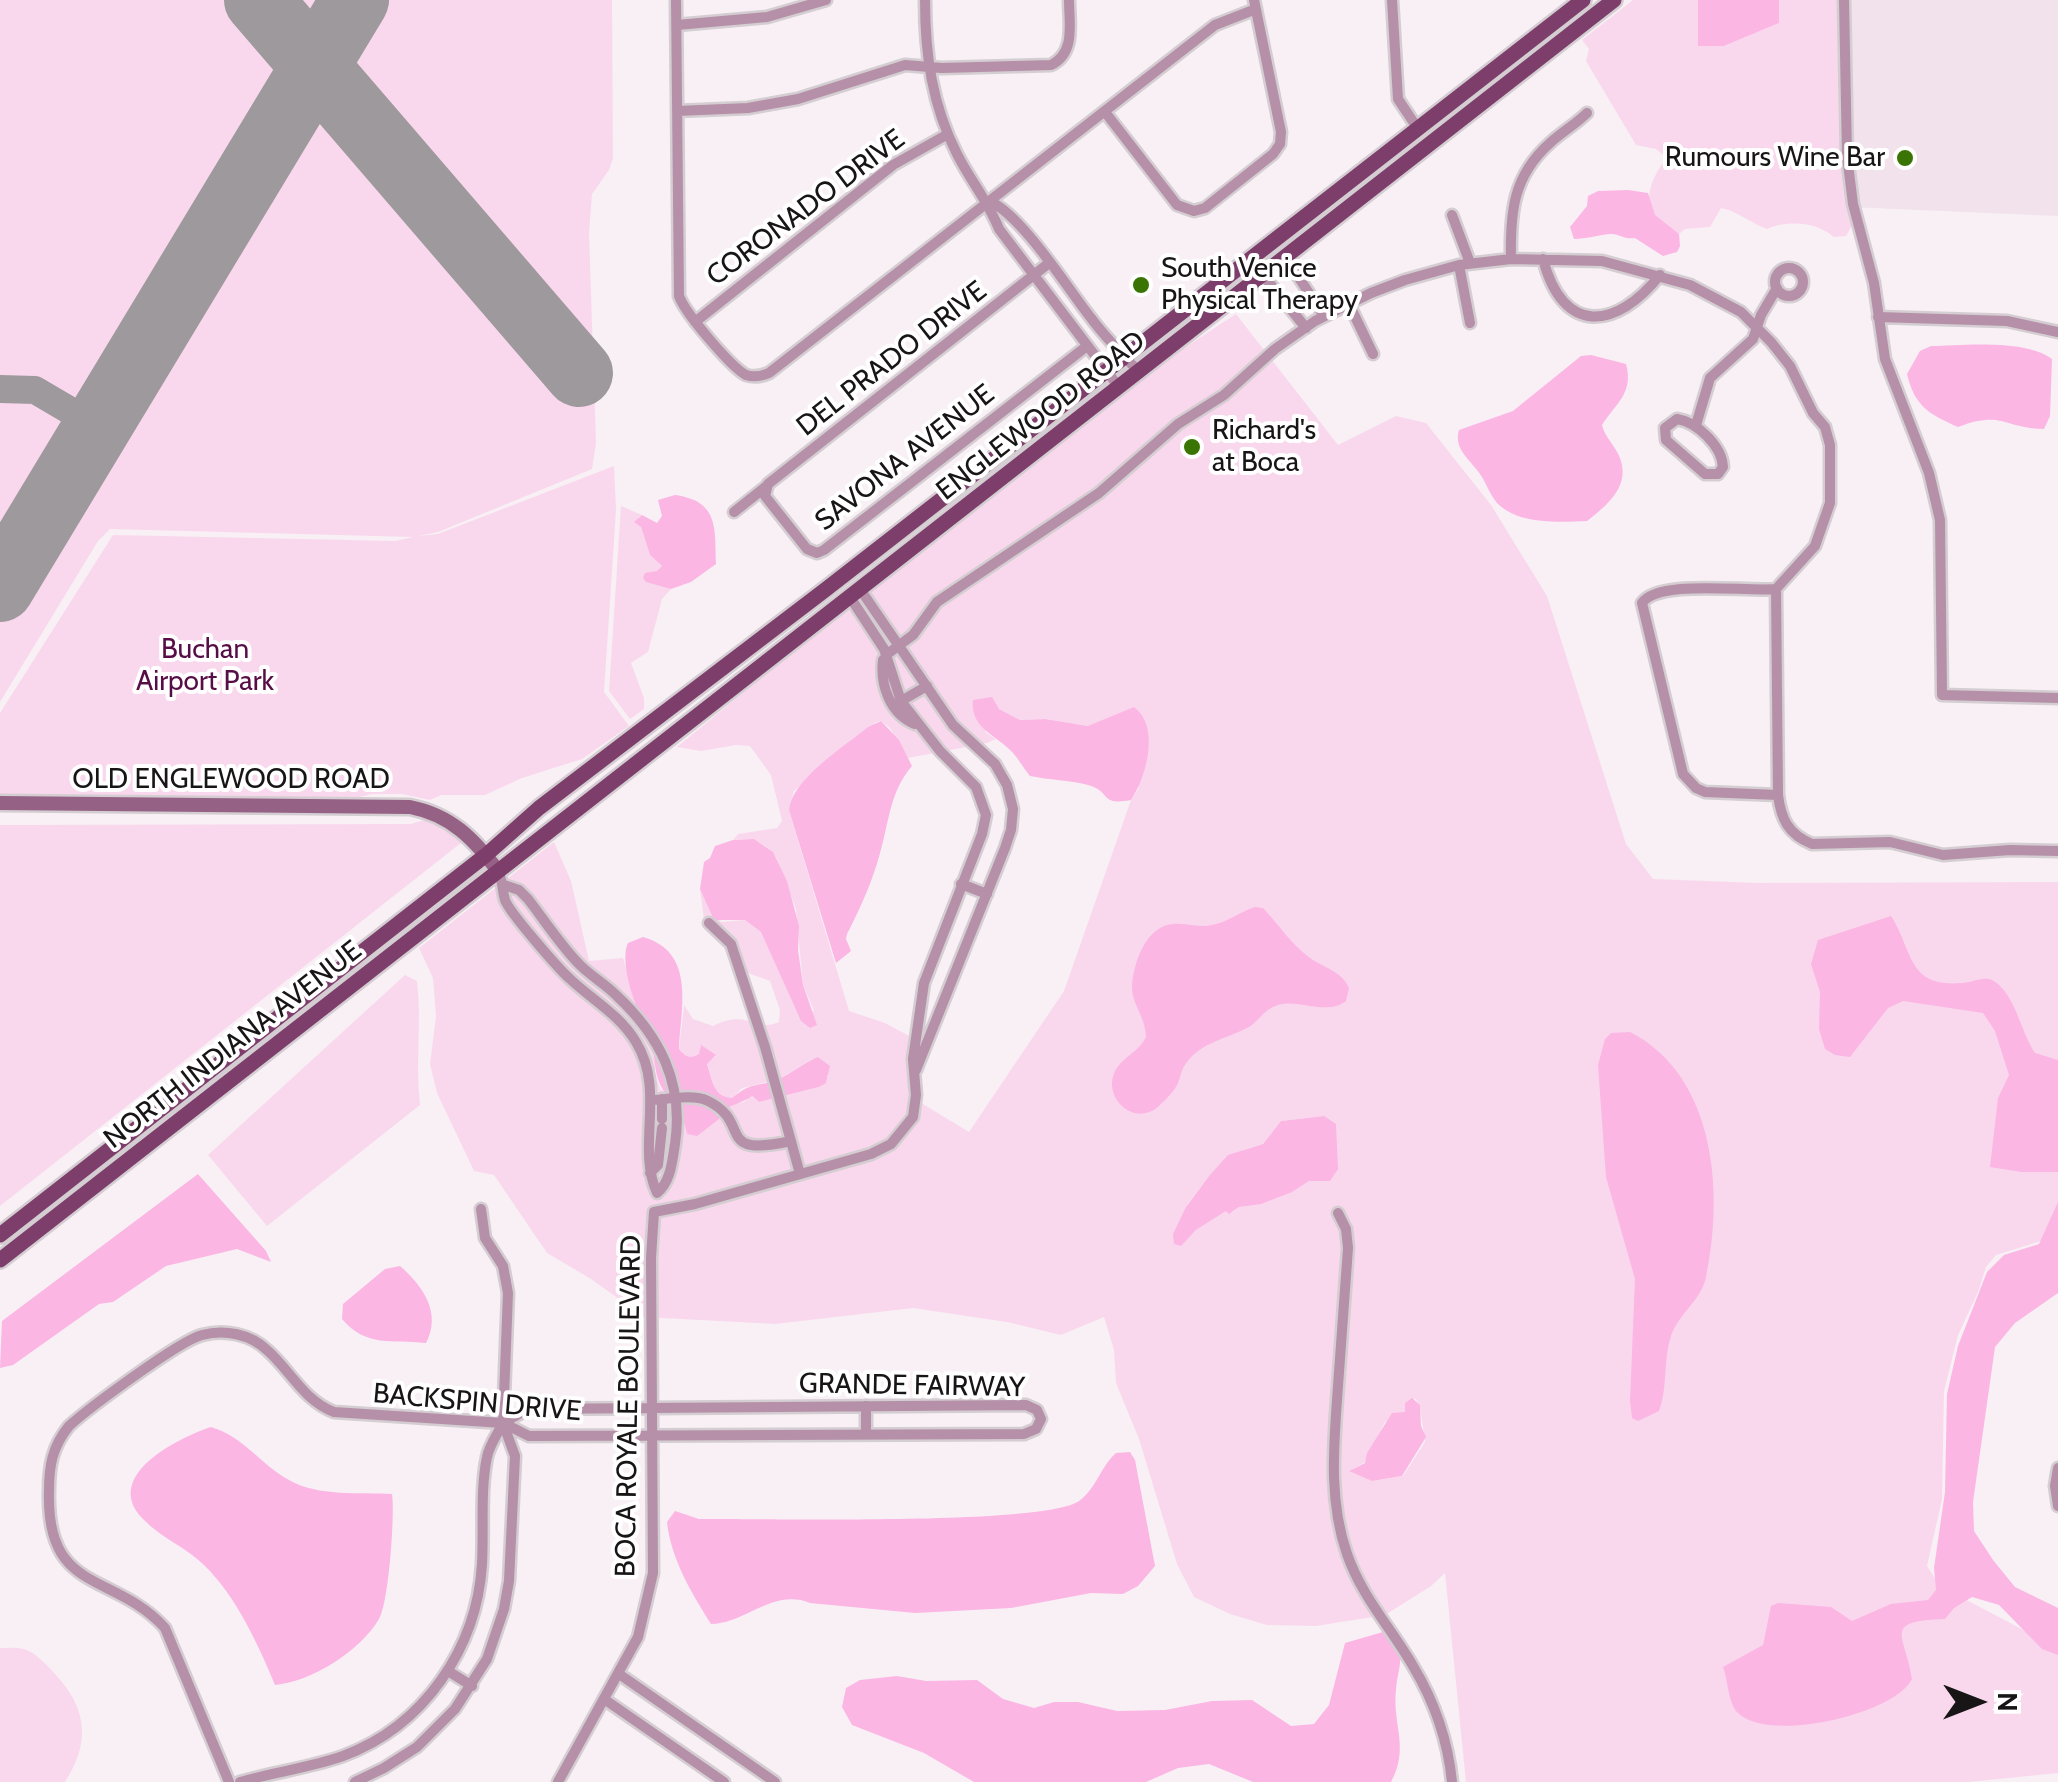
<!DOCTYPE html>
<style>
body{margin:0}
#map{position:relative;width:2058px;height:1782px;overflow:hidden;background:#f8f0f5;font-family:Cabin,sans-serif}
canvas{display:block}
.north{position:absolute;left:1928px;top:1652px;width:100px;height:100px;-webkit-text-stroke:8px #fff;paint-order:stroke;rotate:90deg;font-size:28px;font-weight:700;line-height:40px;text-align:center;color:#171516}
.north::after{content:'';display:block;margin:auto;width:35px;height:45px;background:#171516;clip-path:polygon(50% 0,100% 100%,50% 72%,0 100%)}
</style>
<div id="map">
<canvas width="2058" height="1782"></canvas>
<div class="north">N</div>
</div>
<script>
const c = document.querySelector('canvas').getContext('2d');
c.lineJoin = 'round';
function fillPath(path, color) { c.fillStyle = color; c.fill(path, 'evenodd'); }
function strokePath(path, color, width, dash) { c.strokeStyle = color; c.lineWidth = width; c.lineCap = dash ? 'butt' : 'round'; c.setLineDash(dash || []); c.stroke(path); }
function write(font, color, halo, rows, align = 'center') {
  c.font = font + ' Cabin,sans-serif'; c.lineWidth = 8; c.setLineDash([]); c.textBaseline = 'middle'; c.strokeStyle = halo; c.fillStyle = color; for (const [text, x, y, turn = 0] of rows) {
    c.save(); c.translate(x, y); c.rotate((+turn || 0) * Math.PI / 180); c.textAlign = isNaN(turn) ? turn : align; if (halo) c.strokeText(text, 0, 0); c.fillText(text, 0, 0); c.restore();
  }
}
fillPath(new Path2D(`
 M1839 0H2058V216L1850 207 1841 160Z`), '#f1e2eb');
fillPath(new Path2D(`
 M0 0H612L613 158 609 170 592 194 589 233 596 443 592 469 438 532 418 536 438 534 614 466 616 510 604 692 629 726 582 759 522 778 485 795H441L430 800 402 794H372L352 799 0 797V713L113 535 395 541 413 537 110 529 98 541 0 702Z
 M1633 0H1698V46H1724L1779 23V0H1839L1841 160 1851 218V227L1846 236 1834 237C1816 222 1788 220 1767 229 1750 223 1738 211 1721 208L1710 227 1685 229 1679 234C1639 217 1644 186 1667 158L1656 149 1636 145 1586 61 1589 49 1582 40Z
 M1236 314 1338 445 1396 416 1426 423 1491 505 1547 596 1626 844 1653 879 1758 883 2058 882V1251L2041 1241 1996 1255 1986 1267 1978 1292 1958 1335 1944 1391 1942 1499 1927 1566 1940 1586 2048 1643 2058 1644V1773L1969 1782H1466L1445 1573 1431 1586 1385 1615 1316 1626 1267 1625 1230 1614 1194 1597 1177 1564 1139 1439 1116 1383 1114 1350 1104 1317 1061 1335 1007 1322 913 1308 775 1324 644 1317 591 1279 547 1253 494 1175 474 1171 437 1093 430 1064 436 1016 433 978 419 948 554 842 571 881 589 961 623 958 641 1018 651 1025 657 1057 655 1071 660 1089 672 1095 671 1128 684 1123 687 1134 730 1104 744 1102 751 1096 759 1102 819 1087 829 1076 812 1059 779 1079 742 1088 732 1098C713 1097 712 1079 707 1063L716 1056 701 1046 699 1055C690 1060 685 1056 679 1049L684 1005 693 1019 713 1026C749 1008 755 1033 779 1022L780 1010 770 981 748 973 704 920 700 889 721 922 745 920 761 932 768 945 796 1010 801 1016 814 1011 803 985 796 909 777 859C767 842 751 838 733 840L738 834 777 828 782 821 771 775 750 746 736 745 701 751 677 747 857 599 1132 382ZM999 709 1020 720 1045 719 1088 726 1139 788 1131 800 1064 991 969 1132 908 1095V1057L911 1037 885 1023 849 1011 789 810 794 791 876 722 881 721 890 728 908 758 987 743 996 739 985 732ZM1324 1116V1180L1309 1181 1277 1198 1239 1207 1233 1212 1227 1210 1196 1230 1181 1245 1174 1244 1187 1205 1209 1176 1243 1150 1263 1144 1281 1121ZM1415 1398 1420 1406 1425 1442 1403 1476 1372 1481 1351 1470 1365 1462 1385 1422 1405 1413Z
 M621 506 642 515 638 518 650 555 662 566 653 582 671 589 662 599 648 652 631 663 644 698V709L630 719 609 691Z
 M431 818 466 839 0 1206V825L411 824Z
 M405 975 417 981C422 1022 415 1063 420 1105L267 1226 208 1155Z
 M0 1648C7 1648 17 1647 24 1649 36 1653 47 1665 55 1674 87 1708 91 1742 65 1782H0Z`), '#f9d8ed');
fillPath(new Path2D(`
 M1698 0H1779V23L1724 46H1698Z
 M1628 190 1648 193 1655 215 1679 234 1680 246 1677 252 1663 256 1635 238C1624 240 1619 233 1610 234 1598 235 1586 239 1574 239L1570 227 1587 206 1588 196 1598 191Z
 M1931 346C1963 345 2026 339 2052 359L2050 416 2044 429C2003 428 2002 410 1958 427 1929 414 1915 407 1907 374L1920 351Z
 M1591 355 1626 364C1634 393 1616 403 1602 425 1605 438 1617 447 1621 461 1629 488 1606 506 1587 521 1560 522 1518 525 1497 503 1489 494 1485 479 1477 470 1466 456 1454 447 1459 430L1513 411 1581 356Z
 M675 495C718 501 715 526 716 564L691 582 671 589 646 582 643 578 645 573 657 571 662 566 650 555 641 527 634 522 642 515 657 523 662 516 658 500Z
 M992 697 999 709 1020 720 1045 719 1088 726 1134 707C1160 726 1147 776 1131 800 1098 806 1112 791 1088 785 1069 780 1049 780 1030 776 1023 768 1018 757 1010 750 994 734 970 727 973 700Z
 M881 721 899 740 912 766C890 791 889 822 880 853 873 880 860 909 847 934L846 939 851 951 836 963 789 810C792 779 844 747 868 727Z
 M754 839 773 852 787 881 799 926 798 950 803 985 817 1025 810 1028 801 1021 761 932 745 920H714L700 889 704 862 710 858 715 846 733 840Z
 M1255 907 1263 908C1279 925 1291 944 1310 958 1324 968 1342 971 1349 988L1346 1001C1323 1018 1293 994 1271 1008 1262 1013 1257 1023 1247 1028 1226 1039 1202 1042 1187 1062 1181 1069 1181 1076 1178 1083 1175 1091 1164 1101 1158 1107 1134 1127 1102 1098 1115 1071 1122 1057 1139 1052 1146 1037 1146 1017 1131 1004 1132 985 1134 962 1146 926 1173 924 1186 923 1198 928 1212 925 1228 922 1240 912 1255 907Z
 M1891 916C1913 950 1907 988 1962 983 1971 983 1983 976 1992 980 2015 992 2021 1033 2035 1053L2058 1060V1172H2021L1990 1167 1998 1098 2009 1075 1995 1031 1983 1013 1903 1001 1888 1008 1850 1057 1835 1055 1825 1049 1819 1029 1820 992 1811 964 1818 940Z
 M643 937C696 952 681 1007 679 1049 685 1056 690 1060 699 1054L701 1045 716 1055 707 1064C712 1079 713 1097 732 1098 753 1081 753 1088 776 1080 790 1075 804 1062 818 1057L830 1066 826 1083 819 1087 759 1102 752 1096C741 1104 730 1104 720 1113L719 1119 697 1136 687 1134 684 1123 665 1126 671 1119 674 1102C650 1083 656 1054 651 1025 635 1017 619 960 628 943Z
 M1630 1032C1716 1076 1724 1193 1706 1277 1701 1301 1678 1314 1671 1336 1663 1361 1668 1387 1659 1411L1638 1421 1632 1418 1630 1401 1635 1279 1606 1177 1598 1065 1605 1039 1611 1033Z
 M1324 1116 1336 1124 1338 1169 1330 1181H1309L1292 1192 1261 1204 1239 1207 1229 1214 1226 1211 1196 1230 1181 1246 1174 1244 1173 1234 1186 1207 1209 1176 1228 1155 1263 1144 1281 1121Z
 M198 1174 266 1251 271 1262 237 1249 166 1266 113 1302 99 1304 13 1365 0 1368 2 1321Z
 M2058 1202V1293L2015 1323 1995 1347 1973 1502 1974 1531 1993 1560 2015 1587 2058 1608V1655L2042 1649 1999 1605 1972 1597 1954 1608 1945 1619C1880 1621 1906 1635 1912 1679 1894 1715 1766 1744 1737 1712 1728 1702 1728 1680 1723 1667L1763 1645 1771 1606 1778 1603 1831 1607 1852 1621 1891 1604 1928 1600 1936 1590 1934 1568 1945 1492 1947 1394 1958 1346 1987 1272 2004 1255 2039 1244Z
 M400 1266C423 1286 442 1313 426 1343 391 1339 367 1348 342 1319L343 1304 385 1269Z
 M1412 1398 1420 1405 1421 1426 1426 1437 1402 1476 1372 1481 1349 1471 1365 1463 1367 1453 1392 1413 1405 1412V1403Z
 M211 1427C243 1436 261 1465 289 1480 319 1497 359 1492 392 1494 395 1513 389 1603 379 1619 360 1651 311 1682 275 1685 258 1644 236 1596 204 1565 186 1547 161 1538 143 1519 101 1476 178 1438 211 1427Z
 M1130 1452 1135 1460 1155 1566 1138 1586 1123 1594 1091 1593 1011 1608 915 1613 810 1603C773 1588 745 1624 711 1624 691 1592 671 1559 667 1522L675 1511 699 1519C759 1518 1044 1526 1079 1501 1096 1489 1101 1466 1116 1453Z
 M1390 1630C1408 1649 1398 1667 1396 1689 1392 1725 1410 1747 1391 1782H1253L1209 1764 1178 1768 1146 1782H974L924 1753 852 1725 842 1707 846 1688 860 1680 897 1676 926 1681 977 1680 1003 1699 1034 1708 1054 1702H1078L1117 1711 1165 1710 1212 1701 1252 1700 1291 1726 1314 1724 1329 1705 1345 1643Z`), '#fbb6e4');
strokePath(new Path2D(`
 M0 389 35 390 98 427`), '#9e999c', 28);
strokePath(new Path2D(`
 M258 0 579 373
 M0 588 355 0`), '#9e999c', 68);
const street = new Path2D(`
 M676 0 679 296C685 313 731 367 746 375 755 378 762 376 769 373L1215 25 1256 9
 M925 0C925 54 932 105 957 154 970 180 988 201 999 229L1118 386
 M1392 0 1398 99 1418 129
 M1844 0 1847 156 1853 204 1874 283 1885 359 1929 473 1940 520 1942 695 2058 698
 M677 25 767 17 826 0
 M677 111 748 108 798 99 905 65 942 68 1051 65C1076 53 1069 23 1069 0
 M1105 112 1177 205 1194 211 1205 208 1273 154 1280 144 1281 132 1254 0
 M989 201C1021 214 1068 289 1091 318 1105 337 1122 354 1138 371
 M1452 215 1470 263
 M1286 258 1324 316
 M1511 259C1510 212 1513 176 1550 143 1562 132 1576 124 1587 113
 M1543 259C1563 336 1616 330 1660 275
 M1049 263 768 484 765 496 807 549 817 553 824 550 1087 346
 M1459 265 1470 323
 M1775 282a14 14 0 1 1 28 0a14 14 0 1 1-28 0Z
 M1263 275 1306 328
 M1349 304 1373 354
 M1878 317 2007 321 2058 332
 M695 322 893 165 948 134
 M1677 419C1697 422 1722 446 1723 467L1718 474H1705L1666 440 1665 428Z
 M1696 425 1710 378 1753 339 1761 315 1777 288
 M734 512 768 485
 M860 589 953 725 995 764 1007 785 1013 809 1011 830 1005 848 916 1070
 M1776 589C1745 592 1659 579 1642 603L1683 774 1696 788 1705 792 1778 795
 M886 655 913 635 937 602 1099 493 1178 424 1224 395 1275 349 1315 321 1371 293 1405 280 1459 265 1511 259 1602 261 1690 285 1741 312 1771 342 1790 366 1813 413 1825 427 1830 445V503L1815 546 1776 589 1778 795C1781 819 1788 834 1812 844L1890 842 1943 855 2010 850 2058 851
 M883 660C880 685 890 714 915 724
 M901 701 927 686
 M498 871C503 881 502 890 505 900 509 912 558 968 569 978 592 1000 619 1014 636 1042 666 1091 636 1147 657 1193 671 1181 672 1162 675 1144 684 1083 660 1036 616 995 605 984 591 976 580 965 561 946 545 921 528 899L519 890 504 885
 M961 884 987 894
 M709 923 731 944 765 1047 800 1174
 M653 1100C670 1099 693 1094 708 1101 753 1123 713 1158 791 1141
 M662 1119V1099
 M650 1173 658 1165 662 1128
 M1338 1213 1346 1229 1348 1248C1345 1294 1341 1340 1338 1386 1334 1443 1328 1499 1347 1554 1362 1597 1391 1628 1413 1666 1434 1701 1448 1741 1452 1782
 M866 1406V1434
 M2058 1468 2055 1486 2058 1506
 M448 1671 472 1686
 M619 1674 775 1782
 M604 1699 724 1782
 M229 1782 165 1628C113 1571 46 1595 49 1491 49 1466 52 1447 69 1426 89 1408 179 1341 202 1335 225 1329 250 1334 267 1350 291 1371 303 1400 334 1412L503 1423 529 1436 1024 1434 1036 1429 1041 1419 1037 1410 1026 1405 528 1409 503 1423
 M240 1782C274 1772 309 1768 343 1756 424 1726 477 1648 482 1564 484 1529 480 1491 487 1457 489 1446 498 1433 503 1423
 M355 1782 384 1768 417 1747 455 1709 487 1659 504 1609 509 1581 515 1456 503 1423 508 1293 503 1266 485 1238 481 1209
 M558 1782 638 1637 653 1573 651 1258 654 1212 695 1204 871 1154 891 1144 913 1117 916 1095 913 1059 924 983 982 834 986 815 976 787 940 751 901 701 884 649 850 597`);
const secondary = new Path2D(`
 M0 803 410 807C451 815 474 839 498 871`);
const primary = new Path2D(`
 M0 1235 486 855 539 808 825 590 1583 0
 M0 1260 1614 0`);
strokePath(street, '#d4cdd1', 15);
strokePath(secondary, '#d4cdd1', 19);
strokePath(primary, '#d4cdd1', 20);
strokePath(street, '#b590a8', 10);
strokePath(secondary, '#956185', 14);
strokePath(primary, '#7d3e6b', 15);
for (const [x, y, r, color] of [
 [1905,158,10,"#3a7405"],
 [1141,285,10,"#3a7405"],
 [1192,447,10,"#3a7405"]
]) { const dot = new Path2D(); dot.arc(x, y, r, 0, 2 * Math.PI); c.fillStyle = color; c.fill(dot); strokePath(dot, '#fff', 4); }
write('28px', '#171516', '#fff', [
 ["Rumours Wine Bar",1885,158,"right"],
 ["South Venice",1161,269],
 ["Physical Therapy",1161,301],
 ["Richard's",1212,431],
 ["at Boca",1212,463]
], 'left');
write('28px', '#171516', '#fff', [
 ["CORONADO DRIVE",806,208,-37],
 ["DEL PRADO DRIVE",892,359,-38],
 ["ENGLEWOOD ROAD",1041,416,-38],
 ["SAVONA AVENUE",905,458,-38],
 ["OLD ENGLEWOOD ROAD",231,780],
 ["NORTH INDIANA AVENUE",233,1045,-38],
 ["GRANDE FAIRWAY",912,1386,1],
 ["BACKSPIN DRIVE",477,1403,5],
 ["BOCA ROYALE BOULEVARD",629,1406,-89]
]);
write('28px', '#570d46', '#fff', [
 ["Buchan",205,650],
 ["Airport Park",205,682]
]);
</script>
